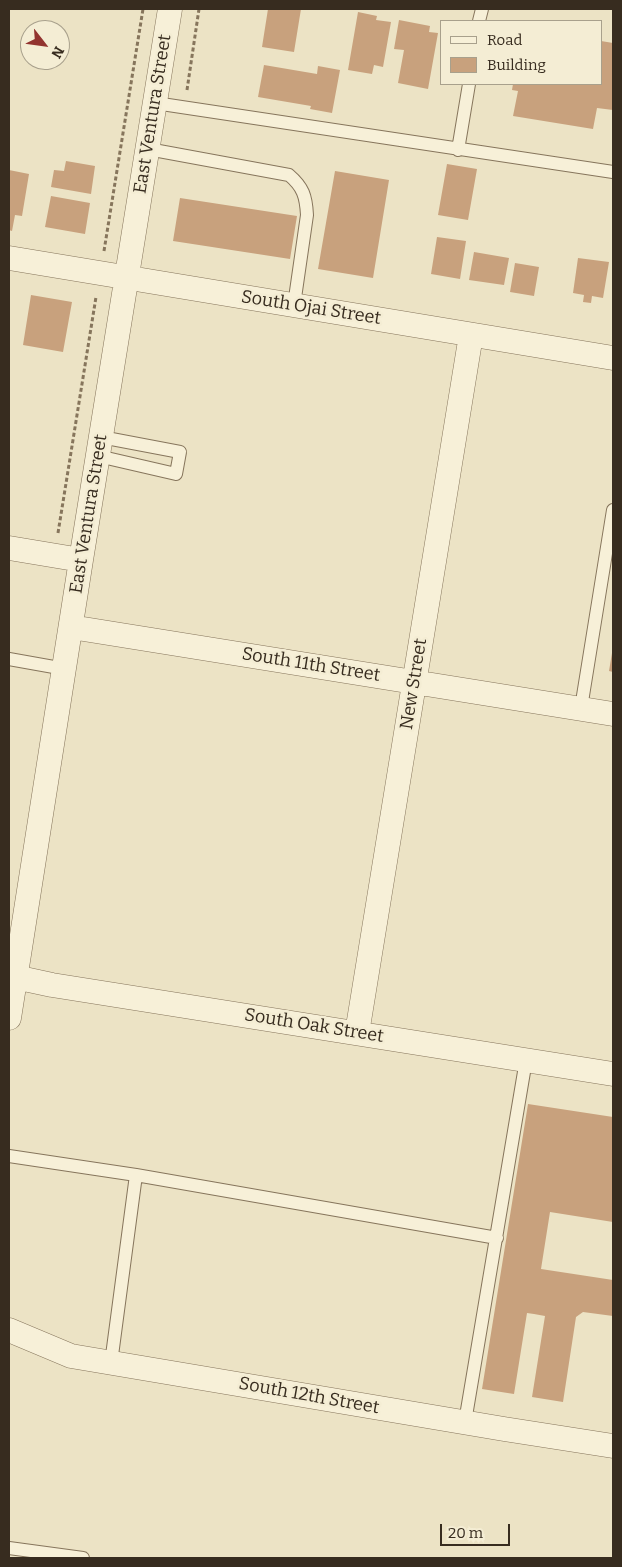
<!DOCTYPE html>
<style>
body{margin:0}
#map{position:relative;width:622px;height:1567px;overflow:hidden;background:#ece3c5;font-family:Bitter,serif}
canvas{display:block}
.frame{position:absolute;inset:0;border:10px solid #372c1f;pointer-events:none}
.legend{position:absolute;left:440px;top:20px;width:162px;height:65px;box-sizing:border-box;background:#f4edd4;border:1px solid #a8a08c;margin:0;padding:6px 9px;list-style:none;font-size:15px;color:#372c1f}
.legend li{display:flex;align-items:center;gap:10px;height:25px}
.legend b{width:25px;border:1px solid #a8a08c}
.north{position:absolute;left:20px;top:20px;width:50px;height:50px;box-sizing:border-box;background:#f4edd4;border:1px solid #a8a08c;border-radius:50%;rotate:120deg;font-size:14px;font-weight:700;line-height:20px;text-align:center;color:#372c1f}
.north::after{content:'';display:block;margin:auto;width:18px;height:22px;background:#92342f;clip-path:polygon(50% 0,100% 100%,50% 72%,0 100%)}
.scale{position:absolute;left:440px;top:1524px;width:70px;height:22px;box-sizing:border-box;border:2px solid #372c1f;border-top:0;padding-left:6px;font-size:15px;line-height:18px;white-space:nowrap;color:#372c1f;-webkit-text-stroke:4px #f4edd4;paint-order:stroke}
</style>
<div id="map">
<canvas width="622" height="1567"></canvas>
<div class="frame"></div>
<ul class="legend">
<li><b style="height:6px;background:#f7f0d8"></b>Road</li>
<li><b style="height:14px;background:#c8a17d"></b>Building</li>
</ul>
<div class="north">N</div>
<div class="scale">20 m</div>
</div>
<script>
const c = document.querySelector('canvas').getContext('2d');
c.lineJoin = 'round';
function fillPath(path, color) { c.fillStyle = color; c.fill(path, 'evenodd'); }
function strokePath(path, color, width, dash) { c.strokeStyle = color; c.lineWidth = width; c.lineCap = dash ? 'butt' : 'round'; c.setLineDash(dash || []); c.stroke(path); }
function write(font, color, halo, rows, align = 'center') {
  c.font = font + ' Bitter,serif'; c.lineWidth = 5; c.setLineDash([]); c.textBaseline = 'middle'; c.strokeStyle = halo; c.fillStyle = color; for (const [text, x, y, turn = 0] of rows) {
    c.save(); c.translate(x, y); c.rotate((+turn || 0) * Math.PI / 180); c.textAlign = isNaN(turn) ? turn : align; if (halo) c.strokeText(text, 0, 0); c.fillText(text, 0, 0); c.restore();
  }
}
fillPath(new Path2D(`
 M268 9H301L294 52 262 47Z
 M358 12 377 16 376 20 391 22 383 67 374 65 372 74 348 70Z
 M399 20 430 26 429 32 438 33 428 89 398 83 404 50 394 49Z
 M601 41 613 43V110L597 108 593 129 513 116 518 91 512 90 513 84H601Z
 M264 65 317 74 318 66 340 70 332 113 310 109 311 106 258 97Z
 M66 161 95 166 91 194 51 187 54 170 64 171Z
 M447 164 477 169 468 220 438 215Z
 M9 170 29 174 22 216 15 215 12 231 9 230Z
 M335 171 389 180 373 278 318 269Z
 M51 196 90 203 85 234 45 227Z
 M180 198 297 216 290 259 173 241Z
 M437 237 466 241 460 279 431 274Z
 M474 252 509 258 504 285 469 280Z
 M578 258 609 262 603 298 592 296 591 303 583 302 584 295 573 293Z
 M515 263 539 267 534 296 510 292Z
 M31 295 72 302 63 352 23 345Z
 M612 653H613V672L609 671Z
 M528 1104 613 1117V1222L550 1212 541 1269 613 1280V1316L583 1312 576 1317 563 1402 532 1397 545 1316 534 1314 527 1313 514 1394 482 1389Z`), '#c8a17d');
const lane = new Path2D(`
 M479 21 482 9
 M155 103 613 172
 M148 149 289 175C303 187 306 196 307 215L294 305
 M458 150 469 84
 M98 456 176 474 180 452 101 437
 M9 659 65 669
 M581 708 613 510
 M9 1156 136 1175 497 1238
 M111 1363 136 1175
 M465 1422 526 1060
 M9 1548 83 1558`);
const street = new Path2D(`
 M9 258 613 358
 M9 548 81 560
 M71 627 613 714
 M15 977 52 985 613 1074
 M9 1018 81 560 170 9
 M357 1033 471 335
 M9 1330 71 1356 504 1429 613 1446`);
strokePath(lane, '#86755c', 14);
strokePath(street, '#86755c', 25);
strokePath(new Path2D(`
 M187 90 199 9
 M104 251 143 9
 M58 533 96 297`), '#86755c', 3, [4, 2.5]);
strokePath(lane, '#f7f0d8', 12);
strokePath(street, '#f7f0d8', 24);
write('18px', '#372c1f', '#f4edd4', [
 ["East Ventura Street",153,114,-81],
 ["South Ojai Street",311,308,9],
 ["East Ventura Street",89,514,-81],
 ["South 11th Street",311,665,9],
 ["New Street",414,684,-81],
 ["South Oak Street",314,1026,9],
 ["South 12th Street",309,1396,10]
]);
</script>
